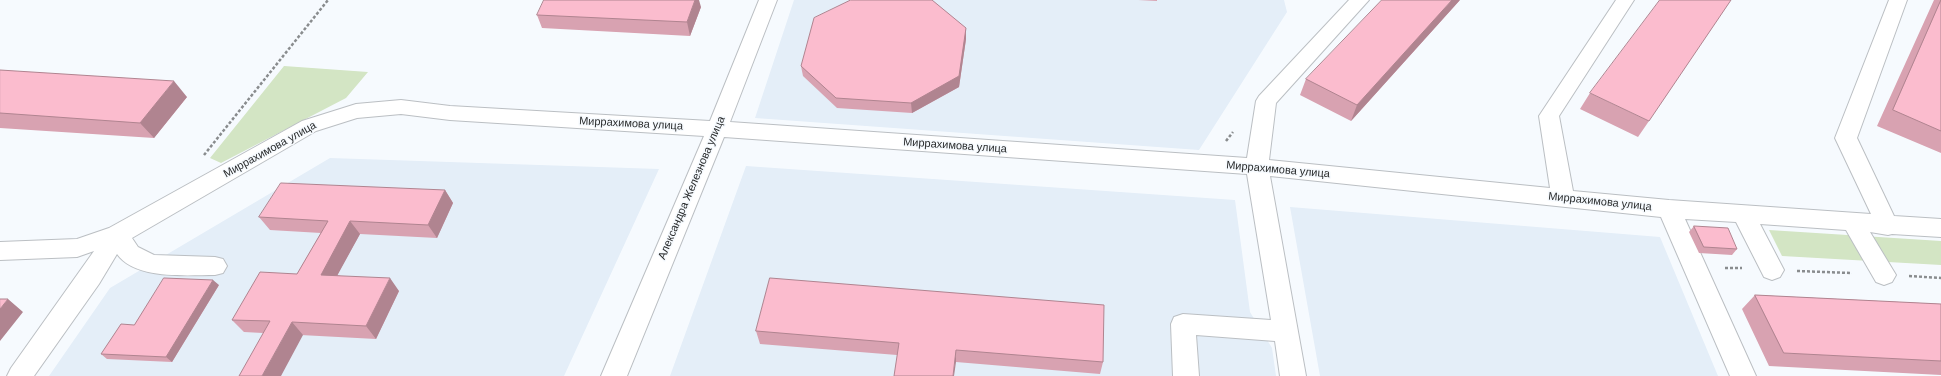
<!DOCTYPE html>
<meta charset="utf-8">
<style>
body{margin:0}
canvas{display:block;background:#f6fafe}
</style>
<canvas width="1941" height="376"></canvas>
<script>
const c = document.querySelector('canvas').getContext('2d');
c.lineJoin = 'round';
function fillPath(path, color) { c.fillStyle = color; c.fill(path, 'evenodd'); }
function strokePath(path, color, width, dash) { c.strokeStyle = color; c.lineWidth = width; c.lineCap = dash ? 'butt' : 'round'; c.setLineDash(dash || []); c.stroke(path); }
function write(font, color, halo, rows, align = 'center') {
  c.font = font + ' "DM Sans",sans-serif'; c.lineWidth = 3; c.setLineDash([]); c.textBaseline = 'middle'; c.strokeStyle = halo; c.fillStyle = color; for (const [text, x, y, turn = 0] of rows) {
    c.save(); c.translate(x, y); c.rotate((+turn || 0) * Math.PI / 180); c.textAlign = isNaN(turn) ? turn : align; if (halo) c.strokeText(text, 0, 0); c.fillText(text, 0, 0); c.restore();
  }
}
fillPath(new Path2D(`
 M794 0H1284L1287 12 1199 150 755 118Z
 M330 158 659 169 564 376H49L110 288Z
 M746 166 1235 200 1250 312 1272 348 1276 376H670Z
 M1290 207 1660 237 1718 376H1320Z`), '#e4eef8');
fillPath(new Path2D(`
 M284 66 368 72 346 98 221 163 210 158Z
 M1769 230 1941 241V265L1782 256Z`), '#d3e5c4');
const minor = new Path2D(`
 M759 0H777L730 122 1247 158 1256 101 1259 96 1349 0H1369L1276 103 1269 160 1550 188 1539 116 1616 0H1634L1559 116 1573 191 1669 200 1871 214 1835 138 1889 0H1907L1857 138 1894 216 1941 219V237L1892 234 1888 235 1870 232 1896 275 1892 282 1884 285 1876 282 1846 230 1760 224 1784 270 1780 277 1772 280 1764 277 1736 222 1685 219 1756 376H1730L1661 217 1270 176 1306 376H1280L1275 341 1196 335 1199 376H1173L1171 324 1174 317 1183 314 1271 320 1247 174 724 137 627 376H601L704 136 450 120 401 114 357 118 316 131 132 238 138 247 154 255 215 257 223 259 227 266 223 273 215 275C187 275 135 280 117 254L99 284 34 376H7L11 368 94 251 77 257 0 260V242L77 239 109 228 302 121 356 104 401 100 450 106 710 121Z`);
strokePath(minor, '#bbbfc3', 2);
strokePath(new Path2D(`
 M1226 141 1233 132
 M204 155 328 0
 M1725 268H1742
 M1797 271 1852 273
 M1909 276 1941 278`), '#898c8e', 2.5, [3, 2]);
fillPath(minor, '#fff');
fillPath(new Path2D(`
 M1138 0H1157V1Z
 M1460 0 1351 121 1300 95 1306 79Z
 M1934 0H1941V153L1877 126Z
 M701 7 690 36 542 28 537 15Z
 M966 39 959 87 912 113 837 108 803 76 801 66Z
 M0 70 187 97 154 138 0 128Z
 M1590 93 1649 121 1638 137 1580 109Z
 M445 190 453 203 437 238 360 234 337 275 399 291 376 339 244 332 232 320 297 274 321 233 270 230 259 217Z
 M1694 226 1737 249 1732 255 1699 253 1689 232Z
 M770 278 1103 362 1100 374 956 362 897 355 760 344 756 331Z
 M219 285 172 362 107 359 101 354Z
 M1755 295 1941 304V375L1769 366 1742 309Z`), '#d8a2b1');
fillPath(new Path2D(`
 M695 0H699L701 7 690 36 687 22Z
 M1452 0H1460L1351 121 1357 105Z
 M966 28V39L959 87 912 113 911 103Z
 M174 81 187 97 154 138 140 123Z
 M445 190 453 203 437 238 428 225Z
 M350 221 360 234 331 287 321 275Z
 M390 278 399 291 376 339 366 326Z
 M213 280 219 285 172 362 166 357Z
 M8 299 23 312 0 341V309Z
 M292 322 303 335 281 376H262Z
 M956 350V362L954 376H953Z`), '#b08490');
const building = new Path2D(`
 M544 0H695L687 22 537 15Z
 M851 0H932L966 28 959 76 911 103 836 98 801 66 814 18Z
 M1382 0H1452L1357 105 1306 79Z
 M1660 0H1731L1649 121 1590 93Z
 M1941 0V131L1893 110Z
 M0 70 174 81 140 123 0 113Z
 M281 183 445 190 428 225 350 221 321 275 390 278 366 326 292 322 262 376H239L270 321 232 320 260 272 297 274 328 221 259 217Z
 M1694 226 1728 228 1737 249 1704 247Z
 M164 278 213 280 166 357 101 354 121 324 134 325Z
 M770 278 1104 305 1103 362 956 350 953 376H894L899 343 756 331Z
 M1755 295 1941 304V361L1784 353Z
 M0 299H8L0 309Z`);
fillPath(building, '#fbbcce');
strokePath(building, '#b08490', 1);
write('11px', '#2a2c2d', '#f6fafe', [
 ["Миррахимова улица",631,124,3],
 ["Миррахимова улица",955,146,4],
 ["Миррахимова улица",270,150,-29],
 ["Миррахимова улица",1278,170,5],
 ["Александра Железнова улица",692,188,-67],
 ["Миррахимова улица",1600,202,6]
]);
</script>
